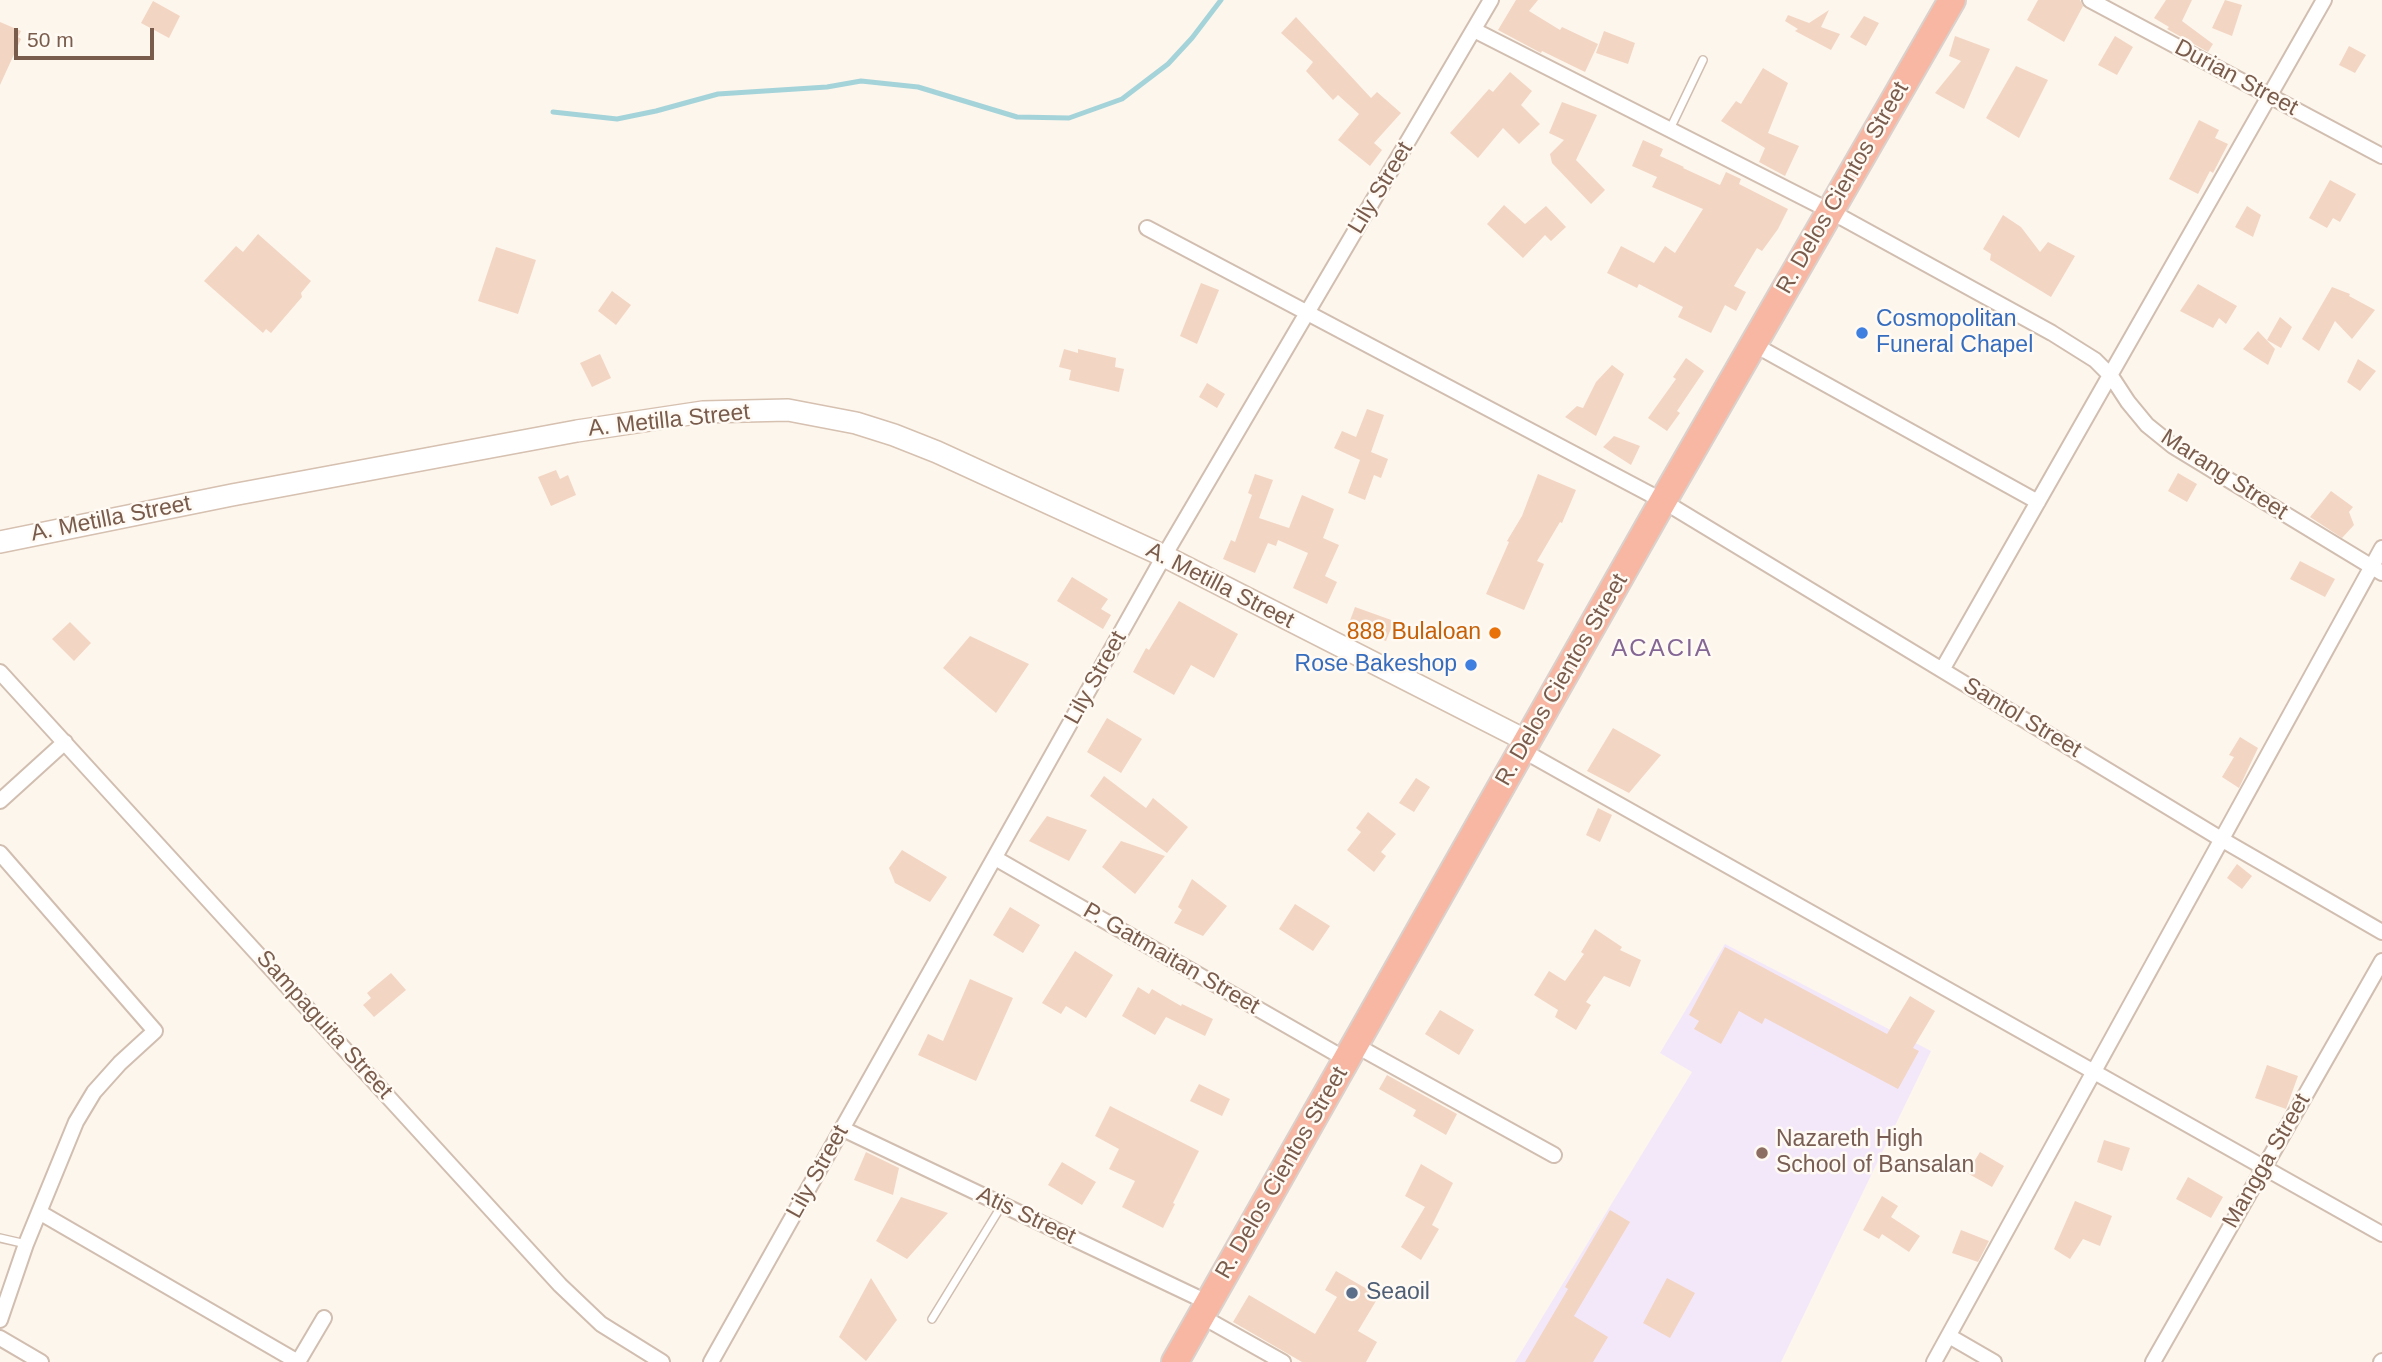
<!DOCTYPE html>
<style>
body{margin:0}
#map{position:relative;width:2382px;height:1362px;overflow:hidden;background:#fdf6ec;font-family:Helvetica,sans-serif}
canvas{display:block}
.scale{position:absolute;left:14px;top:28px;width:140px;height:32px;box-sizing:border-box;border:4px solid #7a5c4d;border-top:0;padding-left:9px;font-size:21px;line-height:24px;white-space:nowrap;color:#7a5c4d;-webkit-text-stroke:5px #fffaf3;paint-order:stroke}
</style>
<div id="map">
<canvas width="2382" height="1362"></canvas>
<div class="scale">50 m</div>
</div>
<script>
const c = document.querySelector('canvas').getContext('2d');
c.lineJoin = 'round';
function fillPath(path, color) { c.fillStyle = color; c.fill(path, 'evenodd'); }
function strokePath(path, color, width, dash) { c.strokeStyle = color; c.lineWidth = width; c.lineCap = dash ? 'butt' : 'round'; c.setLineDash(dash || []); c.stroke(path); }
function write(font, color, halo, rows, align = 'center') {
  c.font = font + ' Helvetica,sans-serif'; c.lineWidth = 5; c.setLineDash([]); c.textBaseline = 'middle'; c.strokeStyle = halo; c.fillStyle = color; for (const [text, x, y, turn = 0] of rows) {
    c.save(); c.translate(x, y); c.rotate((+turn || 0) * Math.PI / 180); c.textAlign = isNaN(turn) ? turn : align; if (halo) c.strokeText(text, 0, 0); c.fillText(text, 0, 0); c.restore();
  }
}
fillPath(new Path2D(`
 M1725 944 1931 1051 1781 1362H1515L1692 1072 1660 1053Z`), '#f3e8fa');
strokePath(new Path2D(`
 M553 112 617 119 656 111 718 94 827 87 861 81 918 87 1017 117 1069 118 1122 99 1168 64 1192 38 1221 0`), '#a5d3da', 5);
fillPath(new Path2D(`
 M1516 0H1538L1529 11 1560 30 1562 27 1598 44 1585 72 1542 51 1541 53 1498 30Z
 M2038 0H2080L2083 6 2064 42 2027 20Z
 M2166 0H2192L2182 21 2213 44 2208 52 2167 29 2169 27 2154 18Z
 M2225 0 2242 5 2232 36 2212 28Z
 M153 1 180 16 169 38 141 23Z
 M1829 10 1821 27 1840 34 1831 50 1795 31 1798 29 1785 21 1788 15 1809 23Z
 M1864 16 1879 23 1866 46 1850 37Z
 M1296 17 1371 98 1377 92 1401 113 1374 143 1382 150 1370 166 1338 140 1359 114 1338 95 1333 100 1306 71 1313 62 1281 33Z
 M0 22 21 31 18 37 21 39 0 85Z
 M1604 31 1635 43 1628 64 1596 53Z
 M1955 36 1990 49 1964 109 1935 93 1961 61 1949 56Z
 M2115 36 2133 47 2117 75 2098 65Z
 M2349 46 2366 55 2355 73 2339 65Z
 M2016 66 2048 80 2019 138 1986 118Z
 M1763 68 1788 83 1768 133 1799 146 1785 176 1759 162 1765 148 1721 121 1736 101 1741 104Z
 M1510 72 1532 91 1521 105 1540 124 1519 144 1503 128 1478 158 1450 133 1489 89 1493 92Z
 M1562 102 1597 115 1576 160 1605 190 1591 204 1552 163 1550 154 1564 140 1549 133Z
 M2199 120 2219 130 2215 138 2228 144 2213 173 2210 171 2198 194 2169 179Z
 M1643 140 1663 149 1660 156 1684 167 1683 168 1720 185 1726 172 1741 179 1739 184 1788 209 1778 229 1762 251 1757 248 1734 286 1746 292 1736 311 1725 305 1711 333 1678 317 1683 307 1639 284 1637 288 1607 273 1621 246 1654 263 1665 246 1675 253 1703 209 1652 187 1657 177 1632 166Z
 M2330 180 2356 194 2340 222 2333 218 2327 228 2309 218Z
 M1504 205 1525 224 1546 206 1566 227 1551 241 1545 235 1523 258 1487 224Z
 M2247 206 2261 215 2253 237 2235 227Z
 M2003 215 2021 227 2040 252 2048 242 2075 256 2051 297 1990 260 1991 254 1983 249Z
 M258 234 311 281 301 293 302 297 271 333 266 329 263 333 204 281 236 246 243 252Z
 M496 247 536 260 518 314 478 301Z
 M1201 283 1219 290 1197 344 1180 336Z
 M2198 284 2237 306 2226 324 2219 318 2213 328 2180 311Z
 M2332 287 2350 294 2349 296 2375 310 2352 339 2335 321 2319 351 2302 339Z
 M612 291 631 305 616 325 598 311Z
 M2280 317 2292 327 2281 348 2267 340Z
 M2258 331 2275 349 2268 365 2243 349Z
 M1064 349 1078 353V349L1116 358 1115 367 1124 369 1119 392 1069 380 1071 370 1059 367Z
 M600 354 611 378 592 387 580 363Z
 M1686 358 1704 371 1677 411 1680 413 1667 431 1648 418 1676 379 1673 377Z
 M2358 359 2376 371 2360 391 2347 382Z
 M1612 365 1624 374 1596 436 1565 417 1577 406 1583 408 1596 382Z
 M1207 383 1225 394 1217 408 1199 397Z
 M1367 409 1384 415 1371 452 1388 459 1381 478 1374 475 1365 500 1348 493 1360 460 1334 448 1342 431 1356 437Z
 M1614 436 1640 446 1631 465 1603 447Z
 M556 470 560 479 568 475 576 495 551 506 538 477Z
 M2178 473 2197 484 2187 502 2168 491Z
 M1255 474 1273 480 1259 518 1289 528 1302 495 1334 509 1323 538 1339 545 1325 576 1337 582 1327 604 1293 588 1308 553 1278 540 1276 546 1268 543 1255 573 1223 559 1231 540 1235 542 1252 495 1248 493Z
 M1538 474 1576 490 1562 523 1560 522 1537 561 1544 564 1524 610 1486 594 1509 542 1507 541 1522 516Z
 M2331 491 2353 507 2349 512 2354 525 2342 538 2310 517Z
 M2300 561 2335 579 2325 597 2290 579Z
 M1072 577 1108 599 1101 609 1111 615 1103 629 1057 601Z
 M1179 601 1238 634 1214 678 1191 665 1174 695 1133 672 1146 648 1149 650Z
 M1355 607 1394 621 1386 641 1348 626Z
 M70 622 91 643 74 661 52 639Z
 M970 636 1029 664 996 713 943 668Z
 M1107 718 1142 739 1121 773 1087 752Z
 M1613 728 1661 755 1629 793 1587 771Z
 M2240 737 2258 748 2239 788 2222 777 2234 757 2229 755Z
 M1104 776 1146 808 1153 798 1188 827 1167 853 1090 796Z
 M1416 778 1430 787 1414 812 1399 803Z
 M1598 808 1612 815 1600 842 1586 835Z
 M1368 812 1396 834 1381 852 1386 856 1374 872 1347 850 1361 832 1356 828Z
 M1047 816 1087 830 1069 861 1029 841Z
 M1121 841 1165 856 1135 894 1102 867Z
 M902 850 947 877 930 902 895 883 889 868Z
 M2237 864 2252 876 2242 889 2227 878Z
 M1192 879 1227 906 1203 936 1174 923 1182 910 1178 907Z
 M1295 904 1330 926 1313 951 1279 929Z
 M1010 907 1040 925 1023 953 993 935Z
 M1595 929 1622 947 1620 950 1641 960 1630 987 1604 976 1586 1002 1591 1005 1576 1030 1555 1017 1558 1010 1534 995 1549 971 1565 981 1584 954 1581 952Z
 M1725 947 1887 1034 1910 996 1935 1011 1913 1048 1919 1051 1898 1089 1765 1018 1762 1024 1739 1011 1721 1044 1694 1029 1699 1021 1689 1015Z
 M1075 951 1113 975 1086 1018 1066 1006 1061 1014 1042 1003Z
 M391 973 406 990 374 1017 363 1005 371 998 367 993Z
 M970 979 1013 998 976 1081 918 1055 928 1034 943 1041Z
 M1138 987 1149 994 1152 989 1181 1006 1182 1004 1213 1019 1205 1036 1166 1017 1155 1035 1122 1016Z
 M1440 1010 1474 1030 1459 1055 1425 1034Z
 M2267 1065 2298 1076 2286 1109 2255 1098Z
 M1387 1075 1457 1114 1446 1135 1413 1116 1416 1110 1379 1089Z
 M1199 1084 1230 1099 1222 1116 1190 1101Z
 M1110 1106 1199 1151 1173 1203 1175 1204 1163 1228 1122 1207 1135 1181 1109 1169 1119 1149 1095 1136Z
 M2104 1140 2130 1148 2122 1171 2097 1162Z
 M866 1152 899 1168 893 1195 854 1180Z
 M1980 1152 2004 1166 1992 1187 1967 1173Z
 M1062 1162 1096 1182 1082 1205 1048 1185Z
 M1421 1164 1453 1183 1432 1225 1439 1229 1421 1260 1401 1247 1425 1207 1405 1196Z
 M2188 1177 2223 1197 2211 1218 2176 1199Z
 M1882 1196 1898 1206 1891 1217 1920 1236 1909 1252 1882 1234 1879 1239 1863 1230Z
 M901 1197 948 1213 907 1259 876 1241Z
 M2075 1201 2112 1216 2100 1246 2083 1239 2070 1259 2054 1249Z
 M1610 1210 1630 1222 1574 1316 1608 1337 1593 1362H1525L1568 1289 1565 1287Z
 M1961 1230 1989 1241 1978 1262 1952 1253Z
 M1336 1271 1379 1296 1358 1331 1377 1342 1366 1362H1302L1233 1322 1249 1295 1315 1334 1337 1297 1325 1290Z
 M871 1278 897 1320 866 1361 839 1337Z
 M1667 1278 1695 1293 1670 1338 1643 1323Z`), '#f3d5c3');
const lane = new Path2D(`
 M1670 129 1703 60
 M0 1238 26 1244
 M932 1319 1002 1205`);
const street = new Path2D(`
 M2090 0 2382 156
 M1474 30 1830 211 2052 333 2095 360 2111 376 2128 402 2147 425 2173 446 2382 573
 M1147 228 1663 501 2221 839 2382 932
 M1753 344 2038 502
 M1942 670 2324 0
 M0 672 560 1285 601 1324 662 1362
 M1522 750 2382 1234
 M0 801 65 742
 M0 853 155 1031 120 1063 94 1092 76 1122 26 1244 0 1320
 M995 858 1347 1060
 M1355 1045 1554 1155
 M843 1129 1209 1303
 M39 1212 298 1362
 M1201 1316 1283 1362
 M1949 1336 1994 1362
 M0 1338 41 1362
 M298 1362 324 1318
 M711 1362 1164 556 1491 0
 M1934 1362 2382 548
 M2153 1362 2382 961
 M2381 1362 2382 1361`);
const secondary = new Path2D(`
 M0 542 232 495 577 431 703 412 788 410 856 423 894 435 937 452 1164 556 1527 741`);
const highway = new Path2D(`
 M1175 1362 1663 501 1952 0`);
strokePath(lane, '#d1beb0', 10);
strokePath(street, '#d1beb0', 18);
strokePath(secondary, '#d6c0b0', 24);
strokePath(highway, '#dad1cd', 30);
strokePath(lane, '#fff', 7);
strokePath(street, '#fff', 14);
strokePath(secondary, '#fff', 21);
strokePath(highway, '#f7b7a3', 26);
for (const [x, y, r, color] of [
 [1862,333,7,"#3f7fe0"],
 [1495,633,7,"#e8710a"],
 [1471,665,7,"#3f7fe0"],
 [1762,1153,7,"#8d6e63"],
 [1352,1293,7,"#5c6f8a"]
]) { const dot = new Path2D(); dot.arc(x, y, r, 0, 2 * Math.PI); c.fillStyle = color; c.fill(dot); strokePath(dot, '#fffaf3', 2.5); }
write('23px', '#7a5c4d', '#fffaf3', [
 ["Durian Street",2236,78,28],
 ["Lily Street",1381,188,-59],
 ["R. Delos Cientos Street",1843,188,-60],
 ["A. Metilla Street",669,421,-6],
 ["Marang Street",2224,475,33],
 ["A. Metilla Street",111,519,-11],
 ["A. Metilla Street",1220,586,27],
 ["Lily Street",1096,678,-61],
 ["R. Delos Cientos Street",1562,680,-60],
 ["Santol Street",2022,718,31],
 ["P. Gatmaitan Street",1171,959,30],
 ["Sampaguita Street",324,1025,48],
 ["Mangga Street",2267,1161,-60],
 ["Lily Street",818,1172,-61],
 ["R. Delos Cientos Street",1282,1173,-60],
 ["Atis Street",1026,1216,25]
]);
write('23px', '#366cbe', '#fffaf3', [
 ["Cosmopolitan",1876,320],
 ["Funeral Chapel",1876,346],
 ["Rose Bakeshop",1457,665,"right"]
], 'left');
write('23px', '#c56008', '#fffaf3', [
 ["888 Bulaloan",1481,633]
], 'right');
write('23px', '#785e54', '#fffaf3', [
 ["Nazareth High",1776,1140],
 ["School of Bansalan",1776,1166]
], 'left');
write('23px', '#4e5e75', '#fffaf3', [
 ["Seaoil",1366,1293]
], 'left');
c.letterSpacing = '2px';
write('24px', '#846695', '#fffaf3', [
 ["ACACIA",1662,649]
]);
c.letterSpacing = '0px';
</script>
